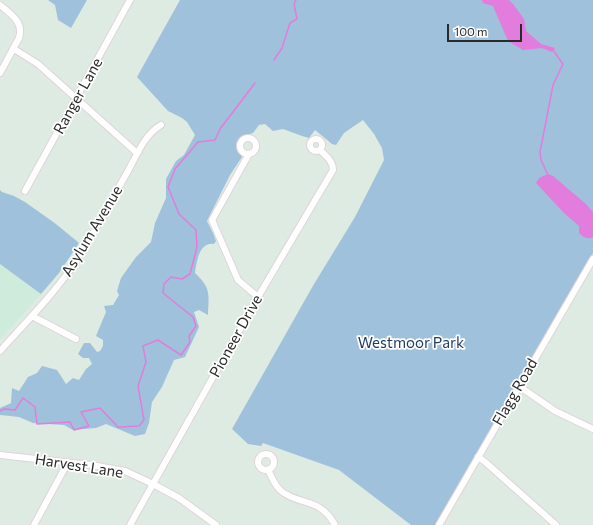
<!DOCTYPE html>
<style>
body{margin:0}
#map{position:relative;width:593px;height:525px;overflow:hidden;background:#deebe2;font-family:Commissioner,sans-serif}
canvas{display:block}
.scale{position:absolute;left:447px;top:24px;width:75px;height:18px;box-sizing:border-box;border:2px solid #2a2a2a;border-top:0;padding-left:5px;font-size:12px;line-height:14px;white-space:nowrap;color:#2a2a2a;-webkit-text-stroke:3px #fff;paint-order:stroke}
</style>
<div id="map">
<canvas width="593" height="525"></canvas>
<div class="scale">100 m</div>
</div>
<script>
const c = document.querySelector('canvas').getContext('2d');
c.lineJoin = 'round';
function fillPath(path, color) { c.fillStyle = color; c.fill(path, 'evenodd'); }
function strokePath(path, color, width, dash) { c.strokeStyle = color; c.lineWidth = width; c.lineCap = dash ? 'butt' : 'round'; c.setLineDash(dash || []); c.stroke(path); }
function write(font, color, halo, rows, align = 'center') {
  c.font = font + ' Commissioner,sans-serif'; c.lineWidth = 3.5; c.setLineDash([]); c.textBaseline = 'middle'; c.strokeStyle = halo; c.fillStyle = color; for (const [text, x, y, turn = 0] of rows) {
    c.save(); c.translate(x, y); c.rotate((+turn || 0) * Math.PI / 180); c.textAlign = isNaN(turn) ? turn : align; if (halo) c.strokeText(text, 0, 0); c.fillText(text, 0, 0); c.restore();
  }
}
fillPath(new Path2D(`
 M0 197 73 252 66 263 41 294 0 340Z`), '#cfebdc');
fillPath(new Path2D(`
 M48 0H87L71 28 58 20 55 5Z
 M180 0H593V253L436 525H411L339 470 263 443 261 446 248 444 232 429 314 284 355 217 384 160 382 148 374 134 363 120 344 133 336 145 332 144 315 130 309 138 302 136 283 129 273 131 265 124 259 125 253 133 240 137 236 144 242 157 230 175 207 221 213 233 216 241 214 244C199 242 197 261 195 273 211 288 209 294 208 315L199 310 194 312 199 327 185 357 174 360 162 387 152 402 149 423 145 434 135 436 106 424 96 428 73 430 64 425 33 423 19 417 0 415V408L11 403 12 388 19 391 28 377 37 373 42 366 57 370 66 384 73 378 79 380 86 369 92 364 89 358H83L78 354 84 343H90L97 352 100 351 103 346V340L96 336 106 312 104 306 113 305 119 295 117 291 121 278 136 257 151 242 155 223 166 198V179L176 161 184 155 195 135 187 122 182 118 168 111 137 77Z
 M0 190 2 192 14 196 25 202 56 224 79 243 59 273 41 294 0 264Z`), '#a0c1dc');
fillPath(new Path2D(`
 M482 0H509L513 4 524 19 526 31 541 44 555 48 552 52 542 48 523 50 508 41 493 6 483 3Z
 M548 174 553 176 586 204 593 212V237C587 240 583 237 579 233V226L564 213 536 183 539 178Z`), '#e27cdd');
strokePath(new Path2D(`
 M274 60 282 48 290 23 297 19 294 4 296 0
 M548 175 541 160 540 152 553 85 563 64 553 50H551
 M0 411 4 409 15 410 23 398 35 407 37 424 70 422 74 430 89 426 81 412 100 408 118 427 139 426 144 420 138 386 146 362 143 346 158 340 181 355 190 342 189 336 196 326 193 317 163 293 164 284 171 277 182 279 190 274 197 247 196 230 179 214 168 187 175 169 198 142 215 140 220 129 255 83`), '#e27cdd', 1.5);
const minor = new Path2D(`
 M0 5C11 14 24 22 19 38L0 73
 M14 49 38 64 137 153
 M240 146a8 8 0 1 1 16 0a8 8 0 1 1-16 0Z
 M310 145a6 6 0 1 1 12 0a6 6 0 1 1-12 0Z
 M249 154 212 220 238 280 258 297
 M25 191 130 0
 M32 316 76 339
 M0 351C28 320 58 290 80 255 97 228 112 199 128 171 137 155 144 135 161 125
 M519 386 555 411 593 429
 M258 462a8 8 0 1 1 16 0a8 8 0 1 1-16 0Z
 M0 455 91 465 125 471 153 484 179 498 216 525
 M478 457 484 461 556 525
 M268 470C272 477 274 485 281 491 300 506 320 497 335 525
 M34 525 68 462
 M130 525 258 297 333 170C333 161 326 156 320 150
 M439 525 593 259`);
strokePath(minor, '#e1d3d9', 8);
strokePath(minor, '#fff', 6);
write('15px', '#2a2a2a', '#fff', [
 ["Ranger Lane",78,96,-61],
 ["Asylum Avenue",92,231,-59],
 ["Pioneer Drive",236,336,-61],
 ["Flagg Road",515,392,-60],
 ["Harvest Lane",79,466,9]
]);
write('15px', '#223c60', '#fff', [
 ["Westmoor Park",411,343]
]);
</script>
